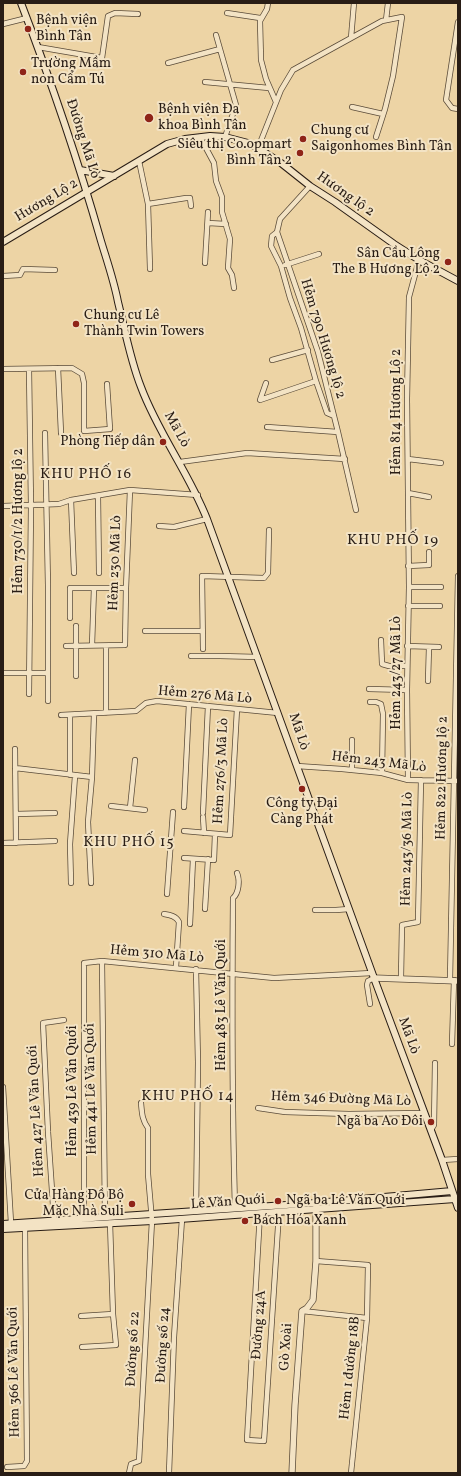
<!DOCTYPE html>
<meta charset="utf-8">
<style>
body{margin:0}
#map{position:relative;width:461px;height:1476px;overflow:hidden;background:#edd4a5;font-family:Vollkorn,serif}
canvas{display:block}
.frame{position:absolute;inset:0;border:4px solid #291d15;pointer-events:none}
</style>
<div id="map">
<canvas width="461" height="1476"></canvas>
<div class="frame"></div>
</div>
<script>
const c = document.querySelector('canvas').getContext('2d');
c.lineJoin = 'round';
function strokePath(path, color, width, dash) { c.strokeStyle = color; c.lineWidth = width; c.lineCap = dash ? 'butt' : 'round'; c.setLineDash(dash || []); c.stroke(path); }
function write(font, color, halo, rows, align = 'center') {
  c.font = font + ' Vollkorn,serif'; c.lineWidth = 4; c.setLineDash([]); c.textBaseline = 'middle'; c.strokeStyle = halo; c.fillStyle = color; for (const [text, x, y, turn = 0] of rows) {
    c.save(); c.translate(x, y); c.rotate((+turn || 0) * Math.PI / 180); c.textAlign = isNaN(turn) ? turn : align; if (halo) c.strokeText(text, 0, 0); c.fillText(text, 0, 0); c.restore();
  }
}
const minor = new Path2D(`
 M268 3 267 9 260 21 261 60 266 79 276 102
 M227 13 260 18
 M386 20 388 3
 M458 22 446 100 452 108 458 109
 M3 24 27 18
 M216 35 236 105 225 137
 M351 38 354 3
 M38 47 102 58 108 16 115 13 138 14
 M168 63 220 49
 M205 82 269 88
 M352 107 383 114
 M200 137 214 163 216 181 222 197V212L230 239 228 268 232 275 234 288
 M258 148 281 90 293 70 382 21 402 17 393 76 385 109 376 137
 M139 161 148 204 150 269
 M310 186 280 219 277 232 318 352 338 432 356 510
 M148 204 186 198H190L191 206
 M208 223 226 224
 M277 232 272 236 271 246 281 266 290 298 301 328 316 381 327 413 334 416
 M205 263 208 212
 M285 265 319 254
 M3 276 20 275 23 269 55 270
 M272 360 308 350
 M58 368 61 433
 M3 369 72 368 82 374 84 383V431L110 429 107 384
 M29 369 31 506 29 694
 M266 383 260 400 316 381
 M267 427 338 432
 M45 433 48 586V701
 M408 459 441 463
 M180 462 247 453 345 459
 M408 493 429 497
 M98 496 99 573
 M71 500 74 573
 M3 506 59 504 71 500 130 490
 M159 526 174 527 207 519
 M408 566 429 565V552
 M409 587H441
 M408 606H440
 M70 618V588H126
 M145 631H202
 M381 640 382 664 389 666H407
 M92 645 94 588
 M66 646 125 645 126 588 130 490 198 495
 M106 646V713
 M407 646 439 647
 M203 649 202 576 264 578 268 573 269 530
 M191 656H220L258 657
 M3 673H48
 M76 676V626
 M428 681 429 647
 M369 689 407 690
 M370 702H376L381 704 383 714 382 773
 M61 715 136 711 146 703 157 701 278 713
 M352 740V770
 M15 749 16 843
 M297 766 342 769 382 773 408 780 458 781
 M15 768 92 777
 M70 775V716
 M408 780 407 690 409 587 407 399 409 297 419 260
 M111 806 145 810
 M184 807 189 704
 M130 808 135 760
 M203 813 208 706
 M16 814 55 813
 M203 817 204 833
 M184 831 230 835 237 709
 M3 843 55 841
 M184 858 214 860 215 834
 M71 883 70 844 75 776
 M91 883 88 822 92 777 94 714
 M167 894 173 812
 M205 909 208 859
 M315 910H336L349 909
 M164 914C170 915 176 916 179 922L176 967
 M190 924 193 859
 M102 961 105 1217
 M401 978 402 925 418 922 421 780
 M450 980 458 576
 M370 1004 367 985 368 981 374 978
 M452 1044 454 980
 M3 1087 11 1223
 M258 1108 285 1112 349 1114 424 1113
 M431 1130 434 1125 435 1063
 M442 1160 458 1159
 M235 1208C232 1105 232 1002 233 898 239 893 240 880 237 873
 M196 1211 198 1063 196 969
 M260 1213 247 1440 264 1441 279 1212
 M84 1218V963L102 961 274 978 372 973
 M54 1220 48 1132 43 1023 64 1020
 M316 1261 368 1265 367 1318 351 1473
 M302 1311 367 1318
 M81 1316 113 1314 110 1223
 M82 1347 116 1345 113 1314
 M7 1467 24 1466 27 1461 25 1228
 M129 1473 131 1464 139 1461 152 1221 148 1174V1128C142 1120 142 1113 141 1103
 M169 1473 174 1337 182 1219`);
const tertiary = new Path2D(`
 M374 978 458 981
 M292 1473 295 1405 302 1311 307 1308 313 1300 316 1261V1204`);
const secondary = new Path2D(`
 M21 3C51 81 78 160 101 241 107 261 114 281 118 302 125 330 130 359 141 387 158 433 189 473 207 519L374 978 442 1160 458 1208
 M80 170 114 176
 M3 242 167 144 185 139 210 136 225 137 248 143 258 148 281 163 310 186 335 202 394 244 419 260 458 281
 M3 1224 316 1203 452 1191
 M3 1229 152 1221 455 1199`);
strokePath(minor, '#5a4b39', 6);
strokePath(tertiary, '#5a4b39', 7);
strokePath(secondary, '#291d15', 8);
strokePath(minor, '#f3e3c4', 4.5);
strokePath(tertiary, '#f3e3c4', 5.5);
strokePath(secondary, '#f3e3c4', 6);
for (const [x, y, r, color] of [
 [28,29,4,"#8f2418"],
 [23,72,4,"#8f2418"],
 [149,118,5,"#8f2418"],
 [303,139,4,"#8f2418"],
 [300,153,4,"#8f2418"],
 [448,262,4,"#8f2418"],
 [76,324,4,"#8f2418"],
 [163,442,4,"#8f2418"],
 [302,789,4,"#8f2418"],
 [431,1122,4,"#8f2418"],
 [278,1201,4,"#8f2418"],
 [132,1204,4,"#8f2418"],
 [245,1221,4,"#8f2418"]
]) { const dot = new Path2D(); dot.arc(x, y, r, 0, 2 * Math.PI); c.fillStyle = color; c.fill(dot); strokePath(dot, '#f3e3c4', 1.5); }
write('14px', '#291d15', '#f3e3c4', [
 ["Bệnh viện",36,21],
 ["Bình Tân",36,37],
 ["Trường Mầm",31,64],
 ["non Cẩm Tú",31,80],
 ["Bệnh viện Đa",158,110],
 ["khoa Bình Tân",158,126],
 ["Chung cư",311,131],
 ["Saigonhomes Bình Tân",311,147],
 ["Siêu thị Co.opmart",292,145,"right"],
 ["Bình Tân 2",292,161,"right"],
 ["Sân Cầu Lông",440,254,"right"],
 ["The B Hương Lộ 2",440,270,"right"],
 ["Chung cư Lê",84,316],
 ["Thành Twin Towers",84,332],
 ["Phòng Tiếp dân",155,442,"right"],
 ["Công ty Đại",302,804,"center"],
 ["Càng Phát",302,820,"center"],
 ["Ngã ba Ao Đôi",423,1122,"right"],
 ["Cửa Hàng Đồ Bộ",124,1196,"right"],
 ["Mặc Nhà Suli",124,1212,"right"],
 ["Ngã ba Lê Văn Quới",286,1201],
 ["Bách Hóa Xanh",253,1221]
], 'left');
write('14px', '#291d15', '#f3e3c4', [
 ["Đường Mã Lò",82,139,72],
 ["Hương lộ 2",345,195,35],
 ["Hương Lộ 2",47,201,-31],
 ["Hẻm 790 Hương lộ 2",322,339,73],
 ["Hẻm 814 Hương Lộ 2",397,412,-90],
 ["Mã Lò",176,430,61],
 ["Hẻm 730/1/2 Hương lộ 2",19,521,-90],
 ["Hẻm 230 Mã Lò",116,563,-88],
 ["Hẻm 243/27 Mã Lò",397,673,-90],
 ["Hẻm 276 Mã Lò",205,696,5],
 ["Mã Lò",298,732,71],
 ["Hẻm 243 Mã Lò",379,763,7],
 ["Hẻm 276/3 Mã Lò",222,771,-87],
 ["Hẻm 822 Hương lộ 2",443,778,-89],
 ["Hẻm 243/36 Mã Lò",408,849,-89],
 ["Hẻm 310 Mã Lò",157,955,5],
 ["Hẻm 483 Lê Văn Quới",222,1005,-90],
 ["Mã Lò",408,1036,70],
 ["Hẻm 441 Lê Văn Quới",92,1089,-91],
 ["Hẻm 439 Lê Văn Quới",73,1091,-90],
 ["Hẻm 346 Đường Mã Lò",341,1100,2],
 ["Hẻm 427 Lê Văn Quới",37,1111,-93],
 ["Lê Văn Quới",228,1203,-4],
 ["Đường 24A",260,1325,-86],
 ["Đường số 24",164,1345,-87],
 ["Gò Xoài",287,1347,-86],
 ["Đường số 22",134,1349,-87],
 ["Hẻm 1 đường 18B",351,1368,-84],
 ["Hẻm 366 Lê Văn Quới",15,1372,-91]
]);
c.letterSpacing = '1px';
write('15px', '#291d15', '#f3e3c4', [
 ["KHU PHỐ 16",86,475],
 ["KHU PHỐ 19",393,541],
 ["KHU PHỐ 15",129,843],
 ["KHU PHỐ 14",188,1097]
]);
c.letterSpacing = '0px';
</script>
